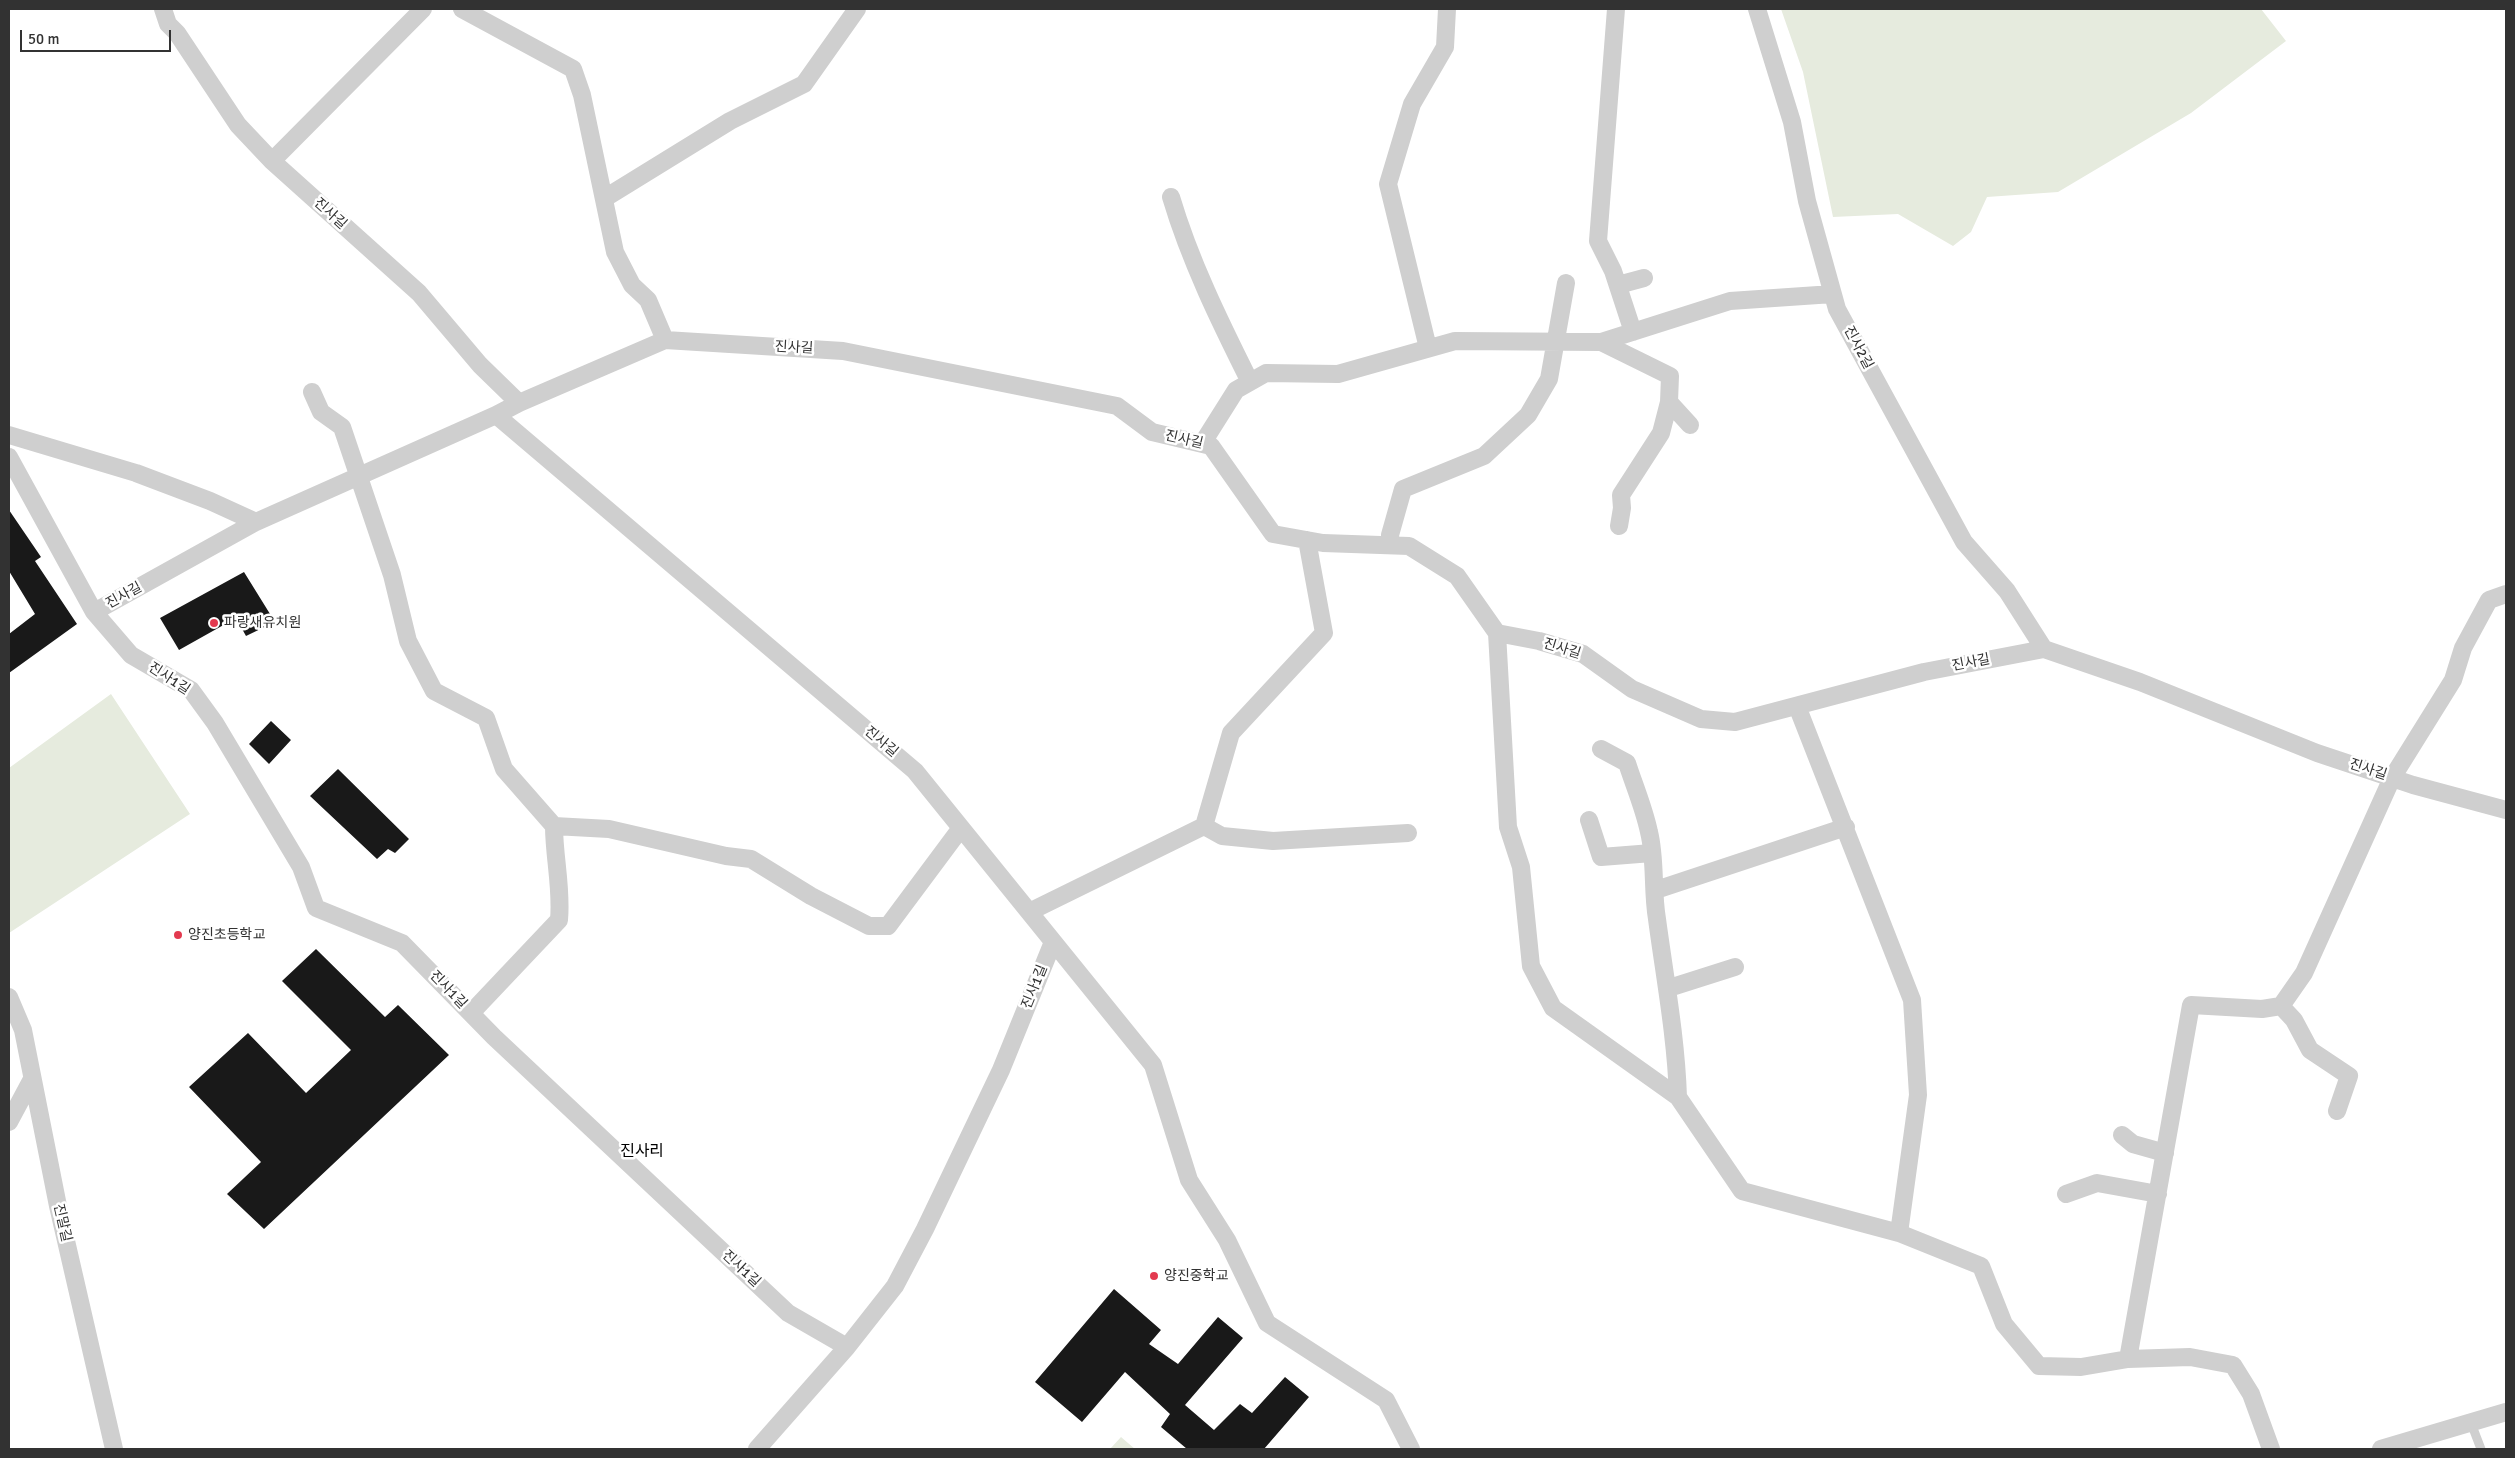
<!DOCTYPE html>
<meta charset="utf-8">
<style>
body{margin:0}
#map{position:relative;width:2515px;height:1458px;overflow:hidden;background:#fff;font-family:Signika,sans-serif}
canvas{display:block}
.frame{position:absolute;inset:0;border:10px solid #323232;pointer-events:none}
.scale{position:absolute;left:20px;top:30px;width:151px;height:22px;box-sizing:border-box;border:2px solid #323232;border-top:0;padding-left:6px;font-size:15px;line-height:18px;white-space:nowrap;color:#323232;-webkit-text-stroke:4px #fff;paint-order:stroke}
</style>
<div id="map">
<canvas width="2515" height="1458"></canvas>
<div class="frame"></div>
<div class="scale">50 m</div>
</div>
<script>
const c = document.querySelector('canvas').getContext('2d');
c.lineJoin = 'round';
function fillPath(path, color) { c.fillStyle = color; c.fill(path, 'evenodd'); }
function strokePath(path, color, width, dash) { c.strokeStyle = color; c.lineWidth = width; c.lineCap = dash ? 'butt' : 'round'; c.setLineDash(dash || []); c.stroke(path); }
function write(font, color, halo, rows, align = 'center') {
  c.font = font + ' Signika,"Noto Sans KR",sans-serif'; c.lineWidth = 5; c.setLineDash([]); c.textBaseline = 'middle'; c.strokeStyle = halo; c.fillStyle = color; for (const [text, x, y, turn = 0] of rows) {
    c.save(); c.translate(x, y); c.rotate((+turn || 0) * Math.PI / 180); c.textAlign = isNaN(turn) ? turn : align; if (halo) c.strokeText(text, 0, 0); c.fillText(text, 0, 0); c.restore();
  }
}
fillPath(new Path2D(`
 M1781 9H2261L2286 41 2191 113 2058 192 1987 197 1971 232 1953 246 1898 214 1833 217 1803 72Z
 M111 694 190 814 9 933V768Z
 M1121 1437 1135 1449H1110Z`), '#e6ebde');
fillPath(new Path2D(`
 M9 510 41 557 35 561 77 624 9 673V634L35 614 9 571Z
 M244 572 275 622 246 636 236 618 179 650 160 618Z
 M271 721 291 740 269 764 249 744Z
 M338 769 409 839 395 853 388 849 377 859 310 796Z
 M316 949 385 1017 398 1005 449 1055 264 1229 227 1194 261 1162 189 1087 248 1033 306 1093 351 1050 282 981Z
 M1114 1289 1161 1330 1149 1344 1178 1364 1218 1317 1243 1338 1185 1405 1214 1430 1240 1404 1252 1413 1285 1377 1309 1397 1264 1449H1187L1161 1427 1170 1414 1125 1372 1082 1422 1035 1382Z`), '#191919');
strokePath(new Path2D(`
 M2471 1423 2481 1449`), '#cfcfcf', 9);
strokePath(new Path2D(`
 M163 9 168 24 177 33 238 125 272 161 419 293 480 365 519 403
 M462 9 573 69 582 95 615 252 632 285 648 300 665 340
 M1616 9 1598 241 1613 271 1633 332
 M1757 9 1792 122 1807 201 1837 309 1964 542 2007 591 2044 649
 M272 161 423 9
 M1171 197C1190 261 1220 322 1250 382
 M605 198 730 121 804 84 857 9
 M1618 285 1644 278
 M1601 342 1670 376 1669 402 1661 433 1621 495 1622 508 1619 526
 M1428 348 1388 184 1412 104 1445 47 1447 9
 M312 392 321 412 342 427 392 575 408 641 434 691 486 718 504 769 554 826 609 829 726 856 751 859 811 896 869 926H888L961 828
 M1669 402 1690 425
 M496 415 519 403 665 340 843 351 1117 406 1152 432 1211 446 1273 534 1323 543 1409 546 1457 576 1497 633 1539 641 1583 654 1632 689 1701 719 1735 722 1924 672 2044 649 2140 682 2317 753 2413 785 2506 810
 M9 435 136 473 210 501 256 522
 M1202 444 1236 390 1266 373 1338 374 1455 341 1601 342 1730 301 1833 294
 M9 457 94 612 131 655 191 690 215 723 301 867 316 908 402 943 494 1037 788 1313 847 1347
 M1391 545 1390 535 1403 489 1484 456 1528 415 1549 379 1566 283
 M94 612 256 522 496 415 915 771 1153 1065 1189 1180 1227 1240 1267 1323 1386 1400 1411 1449
 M1497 633 1508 827 1521 867 1531 966 1553 1008 1678 1097 1742 1191 1899 1233 1981 1266 2004 1324 2039 1366 2081 1367 2128 1359 2190 1357 2233 1365 2251 1394 2271 1449
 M1797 706 1912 1000 1918 1095 1899 1233
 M1601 749 1627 763C1634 785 1644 808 1649 832 1656 860 1652 890 1657 919 1665 979 1676 1037 1678 1097
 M1589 820 1601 857 1652 853
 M1204 826 1222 836 1273 841 1408 833
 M1656 890 1846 827
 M1029 912 1204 826 1231 733 1324 633 1307 540
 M1669 988 1735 967
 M9 997 23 1030 58 1206 114 1449
 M2281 1006 2294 1020 2310 1050 2349 1076 2337 1111
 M471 1013 559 920C562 888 554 857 554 826
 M9 1122 32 1079
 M2122 1135 2133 1144 2165 1153
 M2066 1194 2097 1183 2158 1194
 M2128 1359 2191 1005 2262 1009 2281 1006 2304 973 2392 778 2453 680 2463 648 2489 600 2506 594
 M757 1449 847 1347 895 1286 925 1229 1001 1070 1053 942
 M2381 1449 2506 1412`), '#cfcfcf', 18);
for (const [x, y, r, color] of [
 [214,623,5,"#e33a4f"],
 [178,935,5,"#e33a4f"],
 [1154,1276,5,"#e33a4f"]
]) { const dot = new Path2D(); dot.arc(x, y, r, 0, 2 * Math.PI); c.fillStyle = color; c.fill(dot); strokePath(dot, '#fff', 2); }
write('14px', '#323232', '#fff', [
 ["진사길",330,214,42],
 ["진사길",794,348,3],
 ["진사2길",1858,348,62],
 ["진사길",1184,440,13],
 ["진사길",124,596,-29],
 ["진사길",1562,649,17],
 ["진사길",1971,663,-11],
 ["진사1길",169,679,33],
 ["진사길",881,742,40],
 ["진사길",2368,770,18],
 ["진사1길",1035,987,-68],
 ["진사1길",448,990,46],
 ["진말길",62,1223,77],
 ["진사1길",741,1269,43]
]);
write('14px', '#323232', '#fff', [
 ["파랑새유치원",224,623],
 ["양진초등학교",188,935],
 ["양진중학교",1164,1276]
], 'left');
write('16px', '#000', '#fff', [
 ["진사리",642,1152]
]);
</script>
